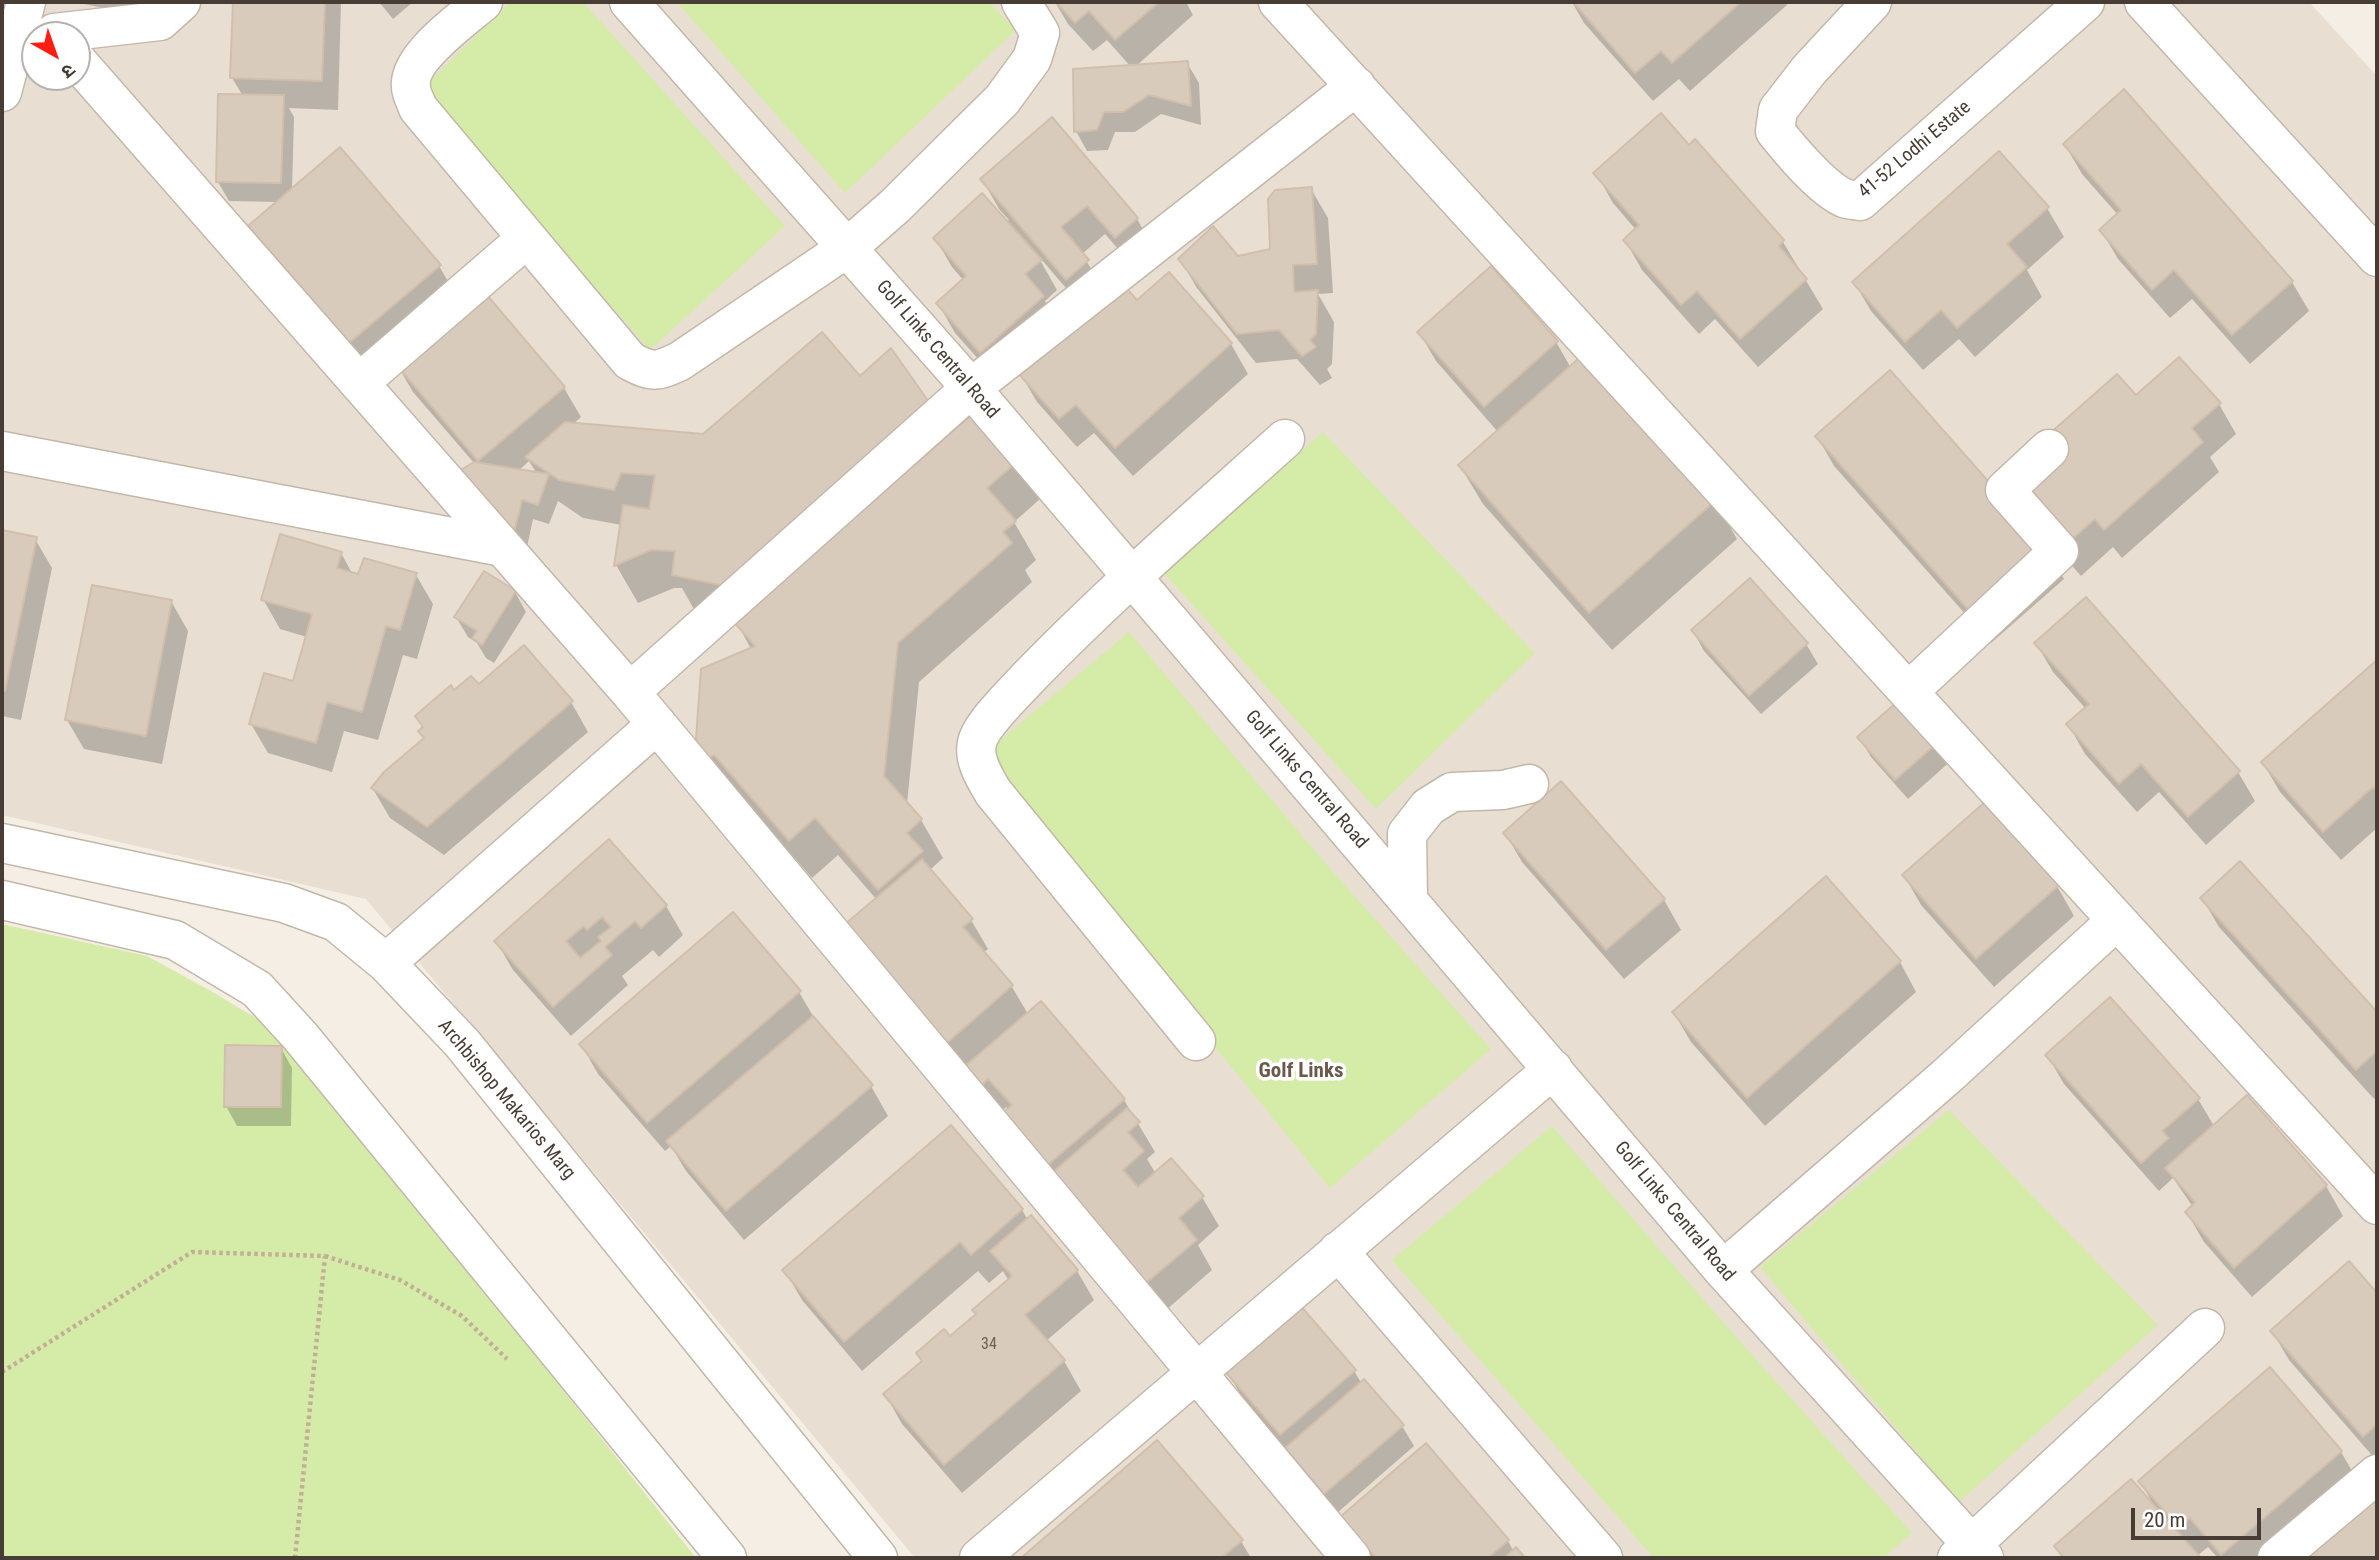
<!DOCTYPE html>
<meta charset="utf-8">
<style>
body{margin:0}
#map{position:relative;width:2379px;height:1560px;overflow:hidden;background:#f4eee4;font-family:"Roboto Condensed","Noto Sans Devanagari",sans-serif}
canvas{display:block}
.frame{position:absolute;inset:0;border:4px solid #473d34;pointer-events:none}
.north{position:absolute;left:21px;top:21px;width:70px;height:70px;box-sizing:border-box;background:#fff;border:2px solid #b5b1ae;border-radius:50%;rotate:140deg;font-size:19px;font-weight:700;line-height:28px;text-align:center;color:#473d34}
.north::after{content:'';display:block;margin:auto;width:24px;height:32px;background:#ff1c10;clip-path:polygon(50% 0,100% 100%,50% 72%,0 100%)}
.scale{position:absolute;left:2131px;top:1508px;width:130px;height:32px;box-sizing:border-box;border:4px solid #473d34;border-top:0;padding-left:9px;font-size:21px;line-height:24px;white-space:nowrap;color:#473d34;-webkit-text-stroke:5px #fff;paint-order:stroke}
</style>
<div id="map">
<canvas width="2379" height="1560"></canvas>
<div class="frame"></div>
<div class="north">उ</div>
<div class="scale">20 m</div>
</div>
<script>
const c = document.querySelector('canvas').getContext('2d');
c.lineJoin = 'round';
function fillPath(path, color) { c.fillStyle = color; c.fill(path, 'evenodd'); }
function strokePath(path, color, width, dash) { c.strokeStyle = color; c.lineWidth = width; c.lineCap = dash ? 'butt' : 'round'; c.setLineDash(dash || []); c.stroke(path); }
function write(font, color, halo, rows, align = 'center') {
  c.font = font + ' "Roboto Condensed",sans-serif'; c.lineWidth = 7; c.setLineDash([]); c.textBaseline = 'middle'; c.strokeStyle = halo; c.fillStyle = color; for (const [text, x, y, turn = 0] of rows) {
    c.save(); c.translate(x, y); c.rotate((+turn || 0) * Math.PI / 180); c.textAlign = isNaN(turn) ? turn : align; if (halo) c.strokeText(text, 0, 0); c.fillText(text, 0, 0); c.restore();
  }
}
fillPath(new Path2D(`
 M2 2H2309L2377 76V1558H915L366 899 2 815ZM35 35H77V77H35Z`), '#e8dfd2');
fillPath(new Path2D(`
 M510 2H583L785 226 650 350 421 90Z
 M677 2H989L1016 30 845 193Z
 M1323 432 1535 653 1376 809 1165 574Z
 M1129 632 1327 865 1491 1049 1330 1188 979 758Z
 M2 924 147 956 211 991 269 1026 297 1054 696 1558H2Z
 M1949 1110 2158 1325 1959 1502 1760 1267Z
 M1552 1126 1744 1346 1912 1533 1883 1558H1654L1392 1260Z`), '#d5eca9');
fillPath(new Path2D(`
 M74 2H189L184 24Z
 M235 2H341L338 110 289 108 294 117 292 190 439 266 456 295 367 371 268 255 251 226 278 202 229 201 218 182 243 96 232 78Z
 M379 2H413L393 19Z
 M1055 2H1186L1193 15 1135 67 1187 63 1199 83 1201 125 1161 114 1135 132H1115L1108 150 1087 151 1076 131 1131 67 1107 40 1093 51 1068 24Z
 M1572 2H1785L1787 5 1690 91 1679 79 1653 101 1584 23Z
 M2124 92 2292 282 2309 311 2250 364 2192 299 2170 318 2118 259 2101 230 2118 215 2082 174 2065 145Z
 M1052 120 1137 219 1154 249 1133 266 1105 234 1082 254 1105 291 1084 309 1041 259 1040 260 1057 290 1045 301 1060 327 998 381 955 333 938 303 964 281 952 267 935 238 1009 220 999 209 982 179Z
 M1695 142 1783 242 1823 309 1758 367 1715 319 1699 334 1642 270 1625 240 1636 230 1613 203 1596 173 1689 147Z
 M1311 189 1328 218 1333 293 1318 294 1334 322 1332 364 1327 369 1332 378 1320 385 1297 359 1256 363 1197 288 1180 259 1238 258 1271 251Z
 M2047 208 2064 237 2027 270 2042 297 1975 357 1959 339 1923 370 1871 311 1854 282Z
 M1169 274 1231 344 1248 374 1133 476 1094 433 1077 447 1037 402 1020 373 1136 302Z
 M1419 332 1556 342 1571 368 1715 501 1737 539 1612 650 1483 504 1460 466 1498 432 1436 361Z
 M396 363 564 388 581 417 572 425 703 436 860 378 929 406 948 438 1018 461 1040 499 1014 522 1036 560 1025 570 1032 582 919 682 907 804 921 820 943 858 931 869 937 879 971 920 988 949 983 953 1012 987 1028 1014 1041 1003 1124 1100 1155 1152 1147 1159 1156 1174 1202 1197 1219 1226 1198 1245 1212 1270 1158 1317 1006 1107 999 1114 956 1078 877 900 838 855 812 878 737 792 696 753 751 649 736 621 696 613 682 588H674L638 603 616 565 622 525 583 518 558 501 549 524 533 519 525 556 474 463 413 392ZM529 461 537 474 518 471Z
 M2136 398 2219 404 2236 434 2210 457 2219 472 2122 558 2113 547 2081 576 2039 528 2050 435Z
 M1817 436 2047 550 2064 579 1991 643 1834 466Z
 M2 532 35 539 52 568 21 720 2 716Z
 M341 553 353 575H416L433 604 417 659 403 655 378 740 344 731 332 772 268 753 251 724 294 683 307 637 280 629 263 599Z
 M515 592 526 612 494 663 486 658 477 643 468 637 456 617Z
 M171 601 188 631 162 764 84 749 67 720Z
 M1693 631 1806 644 1818 664 1761 714 1704 651Z
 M2036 643 2238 772 2255 801 2206 845 2159 792 2137 812 2085 754 2068 724 2086 709 2053 672Z
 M2377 662V828L2341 860 2280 792 2263 763Z
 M479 687 571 702 588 732 444 855 390 818 373 789 425 739 424 729 417 717 454 692Z
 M1859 737 1942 739 1953 759 1908 799 1871 757Z
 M1560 784 1664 900 1681 930 1624 979 1522 862 1505 833Z
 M608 841 666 906 683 935 659 957 653 950 622 976 628 985 571 1036 513 970 496 941Z
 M2240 863 2377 1015V1096L2374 1099 2219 927 2202 898Z
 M1904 875 2057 886 2074 916 1994 987 1921 905Z
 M1900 962 1916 992 1765 1126 1691 1042 1674 1013Z
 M799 992 816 1021 871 1086 888 1116 744 1240 686 1171 671 1146 665 1151 598 1074 581 1044Z
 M281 1048 292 1068 291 1126H237L226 1106Z
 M2047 1055 2198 1099 2214 1126 2247 1097 2326 1186 2343 1216 2252 1297 2204 1242 2187 1213 2193 1207 2173 1178 2159 1191 2064 1084Z
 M951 1128 1022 1210 1028 1220 1077 1271 1094 1300 1046 1341 1064 1361 1081 1391 962 1493 902 1424 885 1394 977 1316 974 1310 1009 1281 1003 1271 989 1283 978 1271 862 1371 802 1300 785 1271Z
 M2349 1264 2377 1295V1461L2289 1360 2272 1331Z
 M1226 1369 1354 1371 1362 1384 1402 1426 1414 1446 1337 1513 1243 1399Z
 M1157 1443 1241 1541 1251 1558H1023Z
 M2341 1452 2358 1481 2268 1558H2218L2208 1547 2197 1556 2199 1558H2063L2056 1547 2153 1504 2140 1481Z
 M2377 1497V1558H2303Z
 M1508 1541 1514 1552 1516 1550 1523 1558H1369L1360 1547Z`), '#0003');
const building = new Path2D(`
 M233 2H325L322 81 230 78Z
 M1056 2H1159L1115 40 1089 11 1075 23Z
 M1573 2H1741L1672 63 1661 51 1635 73Z
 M1188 61 1191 106 1149 95 1123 112H1104L1097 130 1074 132 1073 69Z
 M2124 89 2293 281 2232 335 2174 270 2152 290 2099 230 2121 210 2063 144Z
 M218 94 284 95 281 183 216 182Z
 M1661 113 1689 145 1695 139 1784 240 1779 246 1807 279 1740 339 1697 291 1681 305 1623 240 1639 225 1593 173Z
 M1052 117 1138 218 1115 238 1087 206 1061 227 1089 260 1066 280 980 179Z
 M340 147 441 265 349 343 248 226Z
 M1999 151 2049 207 2007 244 2027 267 1957 328 1941 310 1905 342 1852 282Z
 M1312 187 1317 264 1293 265 1294 292 1318 290 1316 334 1310 340 1316 347 1302 356 1279 330 1237 334 1178 259 1213 226 1238 256 1270 249 1268 199 1275 190Z
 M982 193 1042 260 1025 274 1044 296 980 353 936 303 966 276 933 238Z
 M1491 266 1558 341 1484 407 1417 332Z
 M1169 272 1232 343 1115 448 1076 405 1059 419 1017 372 1120 281 1137 300Z
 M481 288 565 387 478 461 394 362Z
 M822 332 860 376 891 348 931 405 725 586 672 575 675 551 651 550 614 566 623 505 649 509 655 475 621 473 614 490 559 480 525 457 565 422 703 434Z
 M1586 352 1716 500 1589 613 1458 465Z
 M2179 357 2221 403 2192 428 2203 442 2104 530 2095 519 2063 547 2020 498 2067 457 2048 435 2117 374 2136 395Z
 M1890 370 2048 549 1973 615 1815 436Z
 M976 411 1019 460 987 488 1016 521 1003 532 1012 543 898 643 884 776 922 819 907 833 923 851 878 890 815 818 789 841 714 755 703 764 695 753 701 669 755 646 734 622Z
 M474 462 549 474 538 505 522 500 513 537 454 474Z
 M2 530 37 537 5 691H2Z
 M280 534 342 552 337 568 358 574 364 558 417 573 400 630 386 626 362 712 327 702 316 743 249 724 264 673 293 681 312 614 261 600Z
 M484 571 516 591 482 645 472 638 477 631 454 617Z
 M1750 578 1808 643 1749 696 1691 630Z
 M92 585 172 600 146 736 65 720Z
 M2086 597 2240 771 2188 817 2141 764 2119 784 2066 724 2089 704 2034 643Z
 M524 645 573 701 427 827 371 788 384 772 424 738 418 731 423 727 415 716 451 685 454 690 471 676 479 684Z
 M2377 660V791L2373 787 2323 832 2261 762Z
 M1905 695 1943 738 1895 780 1857 737Z
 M1561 781 1665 899 1606 950 1503 833Z
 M1985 802 2059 885 1976 959 1902 875Z
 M609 839 667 905 641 928 635 921 605 947 612 955 553 1007 494 941ZM602 917 611 927 598 937 601 941 580 958 566 941 584 926 587 930Z
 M922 859 973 919 963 927 1013 985 939 1050 837 931Z
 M2240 861 2377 1012V1051L2356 1070 2200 898Z
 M1826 876 1901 961 1747 1098 1672 1012Z
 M733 912 801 991 647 1123 579 1044Z
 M2110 997 2200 1098 2162 1131 2169 1138 2141 1163 2045 1055Z
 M1041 1001 1125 1099 1044 1168 994 1120 1012 1105 988 1079 982 1085 965 1066Z
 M813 1016 873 1085 726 1211 666 1141Z
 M225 1045 282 1046 281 1107H224Z
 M2247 1095 2327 1185 2234 1268 2185 1212 2195 1202 2165 1168Z
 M1127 1108 1140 1122 1128 1132 1144 1151 1123 1170 1138 1187 1171 1158 1204 1196 1179 1218 1197 1240 1140 1288 1046 1178Z
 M951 1125 1023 1209 971 1255 960 1242 844 1342 782 1270Z
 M1031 1215 1078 1270 1025 1315 1065 1360 944 1465 883 1394 922 1361 916 1353 944 1329 950 1336 976 1314 972 1310 1012 1276 990 1251Z
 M2349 1261 2377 1293V1424L2363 1437 2270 1331Z
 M1299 1304 1356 1370 1280 1435 1223 1369Z
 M2270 1367 2342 1451 2221 1555 2190 1518 2179 1528 2138 1481Z
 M1364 1379 1404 1425 1324 1494 1285 1448Z
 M1157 1440 1243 1540 1221 1558H1021Z
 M1426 1443 1509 1540 1488 1558H1376L1340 1517Z
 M2131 1479 2201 1558H2064L2054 1546Z
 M2377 1494V1558H2300Z
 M1516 1547 1525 1558H1504Z`);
fillPath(building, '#d9cbbc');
strokePath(building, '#d2bfab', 2);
const minor = new Path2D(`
 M483 2C463 19 407 58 411 87 411 94 416 102 418 108L630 361C653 373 657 372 680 361L847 248 895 206 1002 100 1032 59 1040 33 1021 2
 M629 2 971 388 1723 1270 1984 1558
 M1278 2 2377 1205
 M1872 2 1809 70 1778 110 1775 131C1790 150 1822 188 1844 198 1849 200 1855 200 1860 201L2085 2
 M2144 2 2377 257
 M54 33 160 21 181 2
 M77 61 630 692 1351 1558
 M2 92 26 2
 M359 383 527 238
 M2 451 503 547
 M1909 691 2059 551 2005 490 2049 449
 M630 692 971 388 1356 86
 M2 843 284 903 336 922 386 963 462 1043 878 1558
 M1408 899 1407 834 1428 807 1452 792 1503 790 1529 784
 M2 900 175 940 257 989 300 1036 727 1558
 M386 963 657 724
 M1196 1041 993 792C985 778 973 760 977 743 980 726 1014 693 1026 680 1108 595 1197 518 1285 439
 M1338 1251 1603 1558
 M1723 1270 1947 1076 2117 920
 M979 1558 1553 1069
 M1957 1558 2205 1328
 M2277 1558 2377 1474`);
strokePath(minor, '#c3b7a9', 41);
strokePath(new Path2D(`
 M325 1256 400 1280 462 1316 507 1359
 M2 1372 192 1252 325 1256 295 1558`), '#c3af96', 4.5, [3.5, 3.5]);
strokePath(minor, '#fff', 38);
write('16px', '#6c6056', null, [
 ["34",989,1345]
]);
write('19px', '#473d34', '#fff', [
 ["41-52 Lodhi Estate",1915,150,-40],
 ["Golf Links Central Road",937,350,49],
 ["Golf Links Central Road",1306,780,49],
 ["Archbishop Makarios Marg",506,1100,50],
 ["Golf Links Central Road",1674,1212,50]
]);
write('bold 21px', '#6a5a4a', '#fff', [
 ["Golf Links",1301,1072]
]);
</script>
